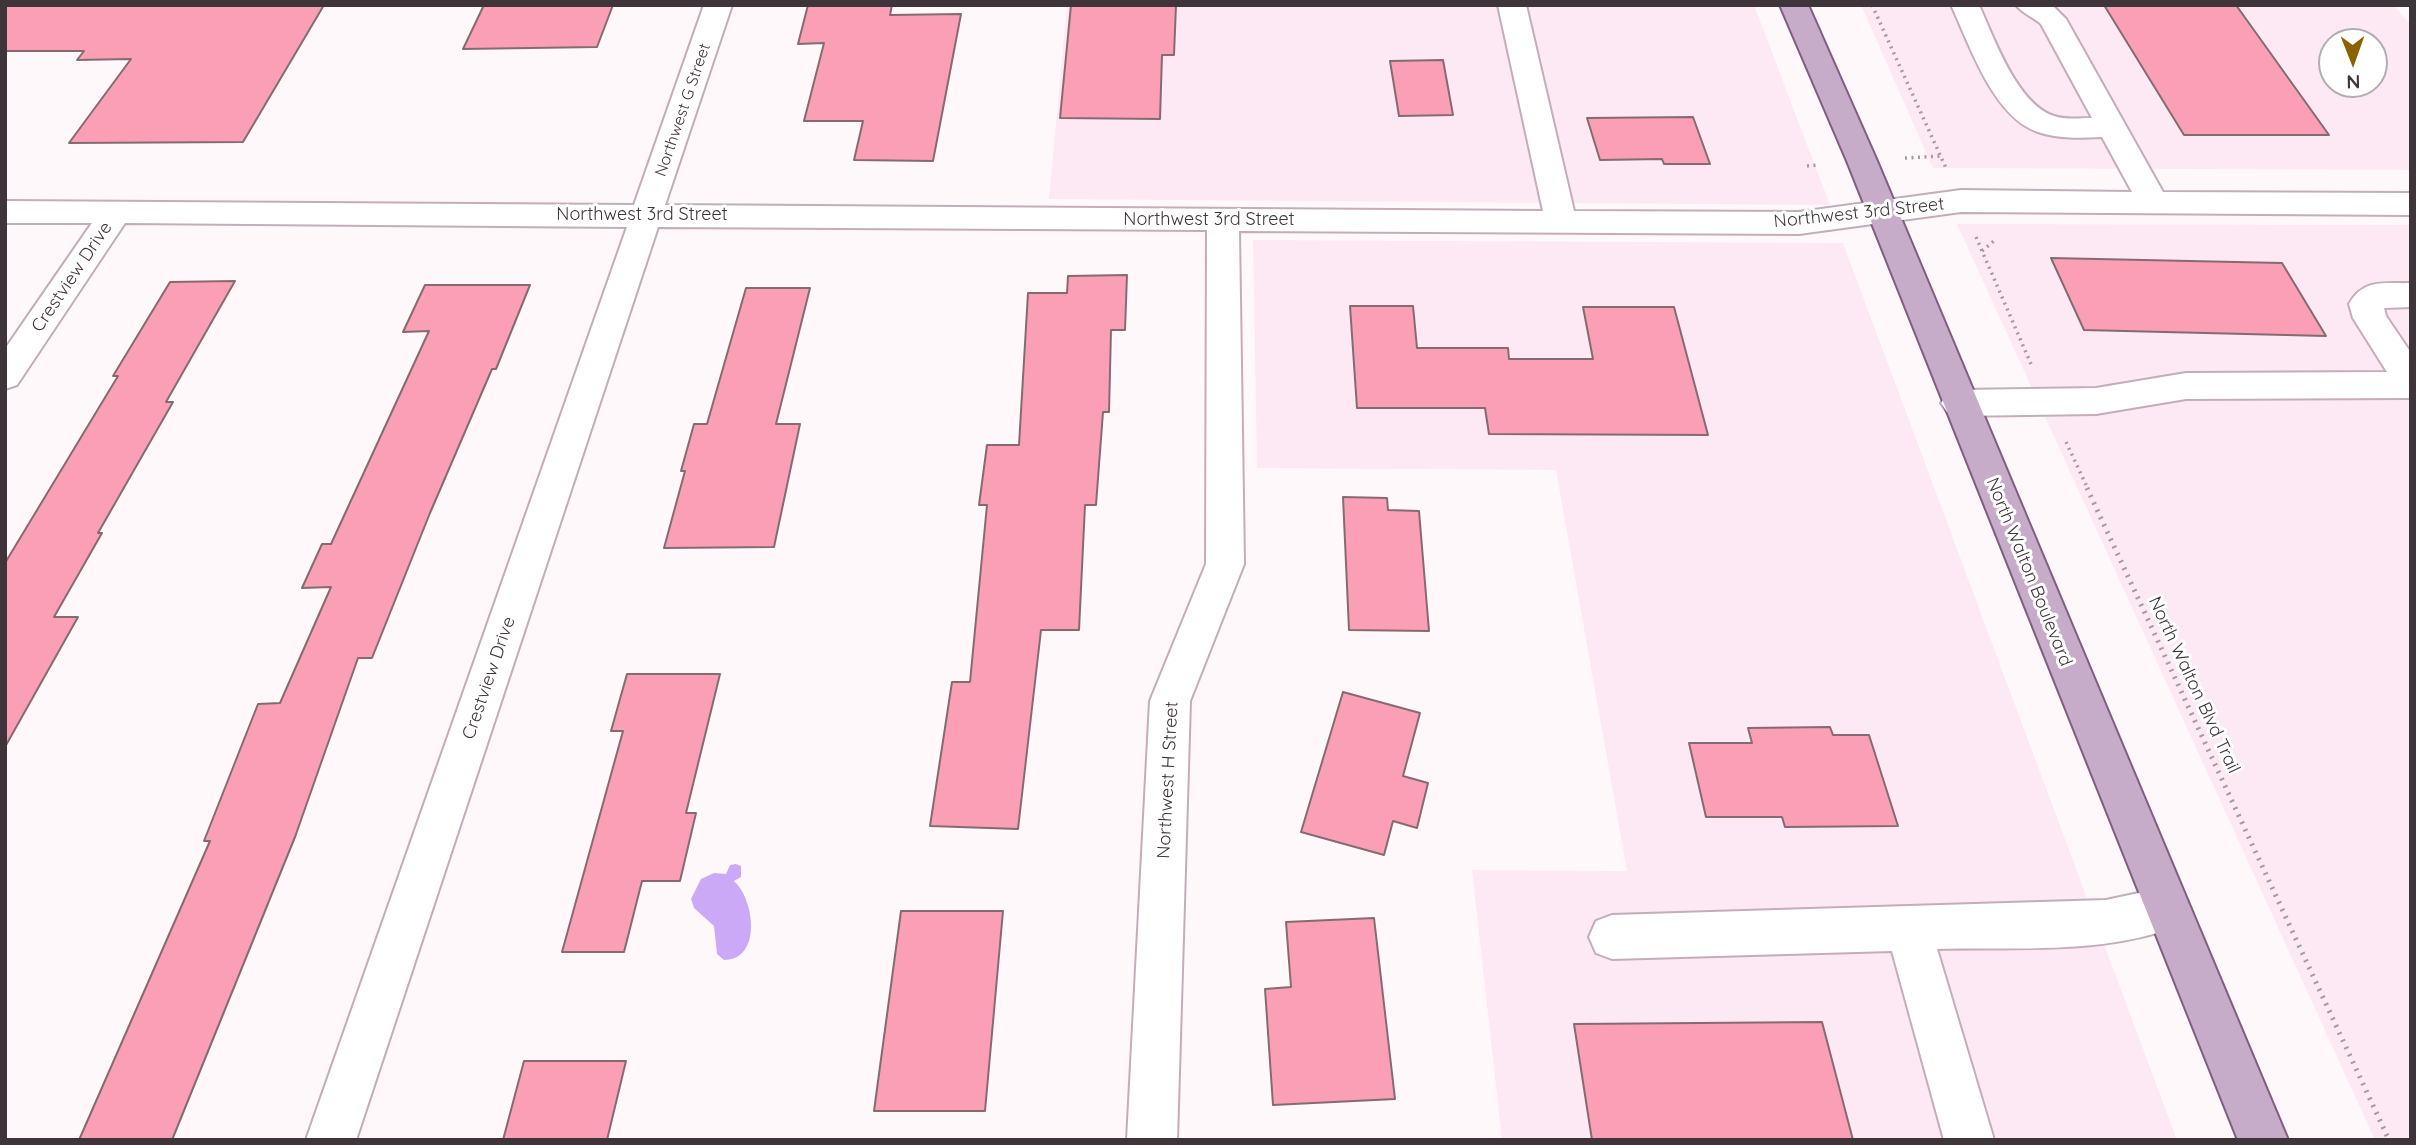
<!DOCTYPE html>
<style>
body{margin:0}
#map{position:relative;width:2416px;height:1145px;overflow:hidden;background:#fef8fb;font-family:Quicksand,sans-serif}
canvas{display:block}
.frame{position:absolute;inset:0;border:7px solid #3e343a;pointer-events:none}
.north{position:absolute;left:2318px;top:28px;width:70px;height:70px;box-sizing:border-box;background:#fff;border:2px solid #b2aeb0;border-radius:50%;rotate:179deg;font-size:19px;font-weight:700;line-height:28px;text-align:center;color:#3e343a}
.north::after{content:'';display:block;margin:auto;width:24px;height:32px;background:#8a6202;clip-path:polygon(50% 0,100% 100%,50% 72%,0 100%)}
</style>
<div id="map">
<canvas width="2416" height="1145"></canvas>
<div class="frame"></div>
<div class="north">N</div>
</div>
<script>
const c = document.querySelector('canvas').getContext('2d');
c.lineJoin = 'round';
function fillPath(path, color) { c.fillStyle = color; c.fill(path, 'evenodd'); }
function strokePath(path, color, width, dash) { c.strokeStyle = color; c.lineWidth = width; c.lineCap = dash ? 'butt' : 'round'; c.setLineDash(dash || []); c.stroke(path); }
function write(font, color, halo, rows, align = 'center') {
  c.font = font + ' Quicksand,sans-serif'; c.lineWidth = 6; c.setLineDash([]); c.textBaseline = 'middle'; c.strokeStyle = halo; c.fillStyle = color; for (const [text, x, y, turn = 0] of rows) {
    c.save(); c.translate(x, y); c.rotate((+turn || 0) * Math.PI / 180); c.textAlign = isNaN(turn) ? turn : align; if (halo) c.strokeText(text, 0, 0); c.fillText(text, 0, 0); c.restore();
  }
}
fillPath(new Path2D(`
 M1067 5H1754L1830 205 1049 199Z
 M1861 5H2393L2411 25V170L1933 168ZM2332 42H2374V84H2332Z
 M1957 224 2411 225V1140H2375Z
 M1253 240 1843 243 2177 1140H1502L1472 870 1627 871 1556 470 1257 468Z`), '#fde9f4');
fillPath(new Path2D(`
 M736 864 741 866V877L734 881C755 900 762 960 724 960L717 954 714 926 694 908 691 899 701 879 714 873 726 874 730 865Z`), '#cba9f6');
const building = new Path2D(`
 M5 5H324L243 142 69 143 131 59 77 60 84 51H5Z
 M484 5H613L597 47 463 49Z
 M808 5H892L890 15 961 14 933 161 854 160 863 121H804L824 43 798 44Z
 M1071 5H1176L1174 55H1162L1160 119 1060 118Z
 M2104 5H2236L2329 135H2184Z
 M1443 60 1453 115 1399 116 1390 61Z
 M1693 117 1710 164H1664L1662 159 1600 160 1587 118Z
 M2051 258 2282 263 2326 336 2084 330Z
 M1127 275 1125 330H1111L1109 412H1103L1096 505H1085L1079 630H1041L1018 829 930 826 952 682H970L987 505H979L987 445H1019L1028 293H1067L1068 276Z
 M235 281 166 402H173L98 533H102L54 617H78L5 747V563L118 376H113L170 282Z
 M425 285H530L496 369H492L430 513 372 658H358L295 837 172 1140H79L210 841H204L258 704 280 703 331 587 302 588 322 544H331L429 331 403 332Z
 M746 288H810L776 424H800L774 547 664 548 685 471H681L694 424H707Z
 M1350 306H1413L1417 348H1508L1509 359H1593L1583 307H1674L1708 435 1489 434 1485 408H1357Z
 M1343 497 1387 498 1388 510 1419 511 1429 631 1349 630Z
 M627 674H720L686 813H696L680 881H642L624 952H562L623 731H611Z
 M1343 692 1420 713 1403 776 1428 783 1417 828 1393 821 1384 855 1301 832Z
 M1830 727 1833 735H1869L1898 826 1785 827 1782 817H1706L1689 743H1752L1748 728Z
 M901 911H1003L985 1111H874Z
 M1374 918 1395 1099 1273 1105 1265 989 1291 987 1286 922Z
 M1822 1022 1853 1140H1592L1574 1024Z
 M524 1061H626L607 1140H503Z`);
fillPath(building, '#fb9fb7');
strokePath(building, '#856b71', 2);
const minor = new Path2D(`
 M704 5H732L665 205 1543 211 1498 5H1526L1574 211 1799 212 1961 190 2132 192 2102 137C2081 138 2058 139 2038 132 1993 117 1970 45 1951 5H1979C1994 38 2017 104 2054 116 2065 120 2080 118 2092 118L2041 24C2033 17 2022 13 2016 5H2052L2066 19 2163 192 2411 193V215L1961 212 1799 234 1239 231 1244 564 1190 701 1177 1140H1127L1150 701 1206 564 1207 230 658 227 356 1140H306L627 227 125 223 17 385 5 389V349L92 223H5V201L634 205Z
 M2411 283V307L2384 308 2386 316 2411 353V398L2186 399 2096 414 1959 416 1947 412 1941 403 1947 394 1959 390 2096 388 2186 373 2387 372 2353 318 2349 304C2364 278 2384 284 2411 283Z
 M2167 887 2183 894 2189 909 2183 924C2107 955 2018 947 1937 949L1994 1140H1944L1892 951 1612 959 1596 953 1589 937 1596 921 1612 915 2106 900Z`);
const major = new Path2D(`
 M1780 5H1808L1877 161 2288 1140H2238L1847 161Z`);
strokePath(minor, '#c5acba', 4);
strokePath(major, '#7f5e81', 4);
strokePath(new Path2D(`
 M1872 5 1946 168
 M1905 158 1942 156
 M1807 166 1820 165
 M1976 237 2031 364
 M1982 251 1995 240
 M2066 442 2088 489`), '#a39b9f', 3.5, [2, 4.5]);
strokePath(new Path2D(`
 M2087 488 2389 1140`), '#a39b9f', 5, [2, 6]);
fillPath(minor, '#fff');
fillPath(major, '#c7acca');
write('16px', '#3e343a', '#fff', [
 ["Northwest G Street",683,110,-71]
]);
write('18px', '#3e343a', '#fff', [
 ["Northwest 3rd Street",1859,213,-6],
 ["Northwest 3rd Street",642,215],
 ["Northwest 3rd Street",1209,220],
 ["Crestview Drive",72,277,-56],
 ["North Walton Boulevard",2029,572,68],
 ["Crestview Drive",489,678,-71],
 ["North Walton Blvd Trail",2194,685,65],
 ["Northwest H Street",1168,780,-87]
]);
</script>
